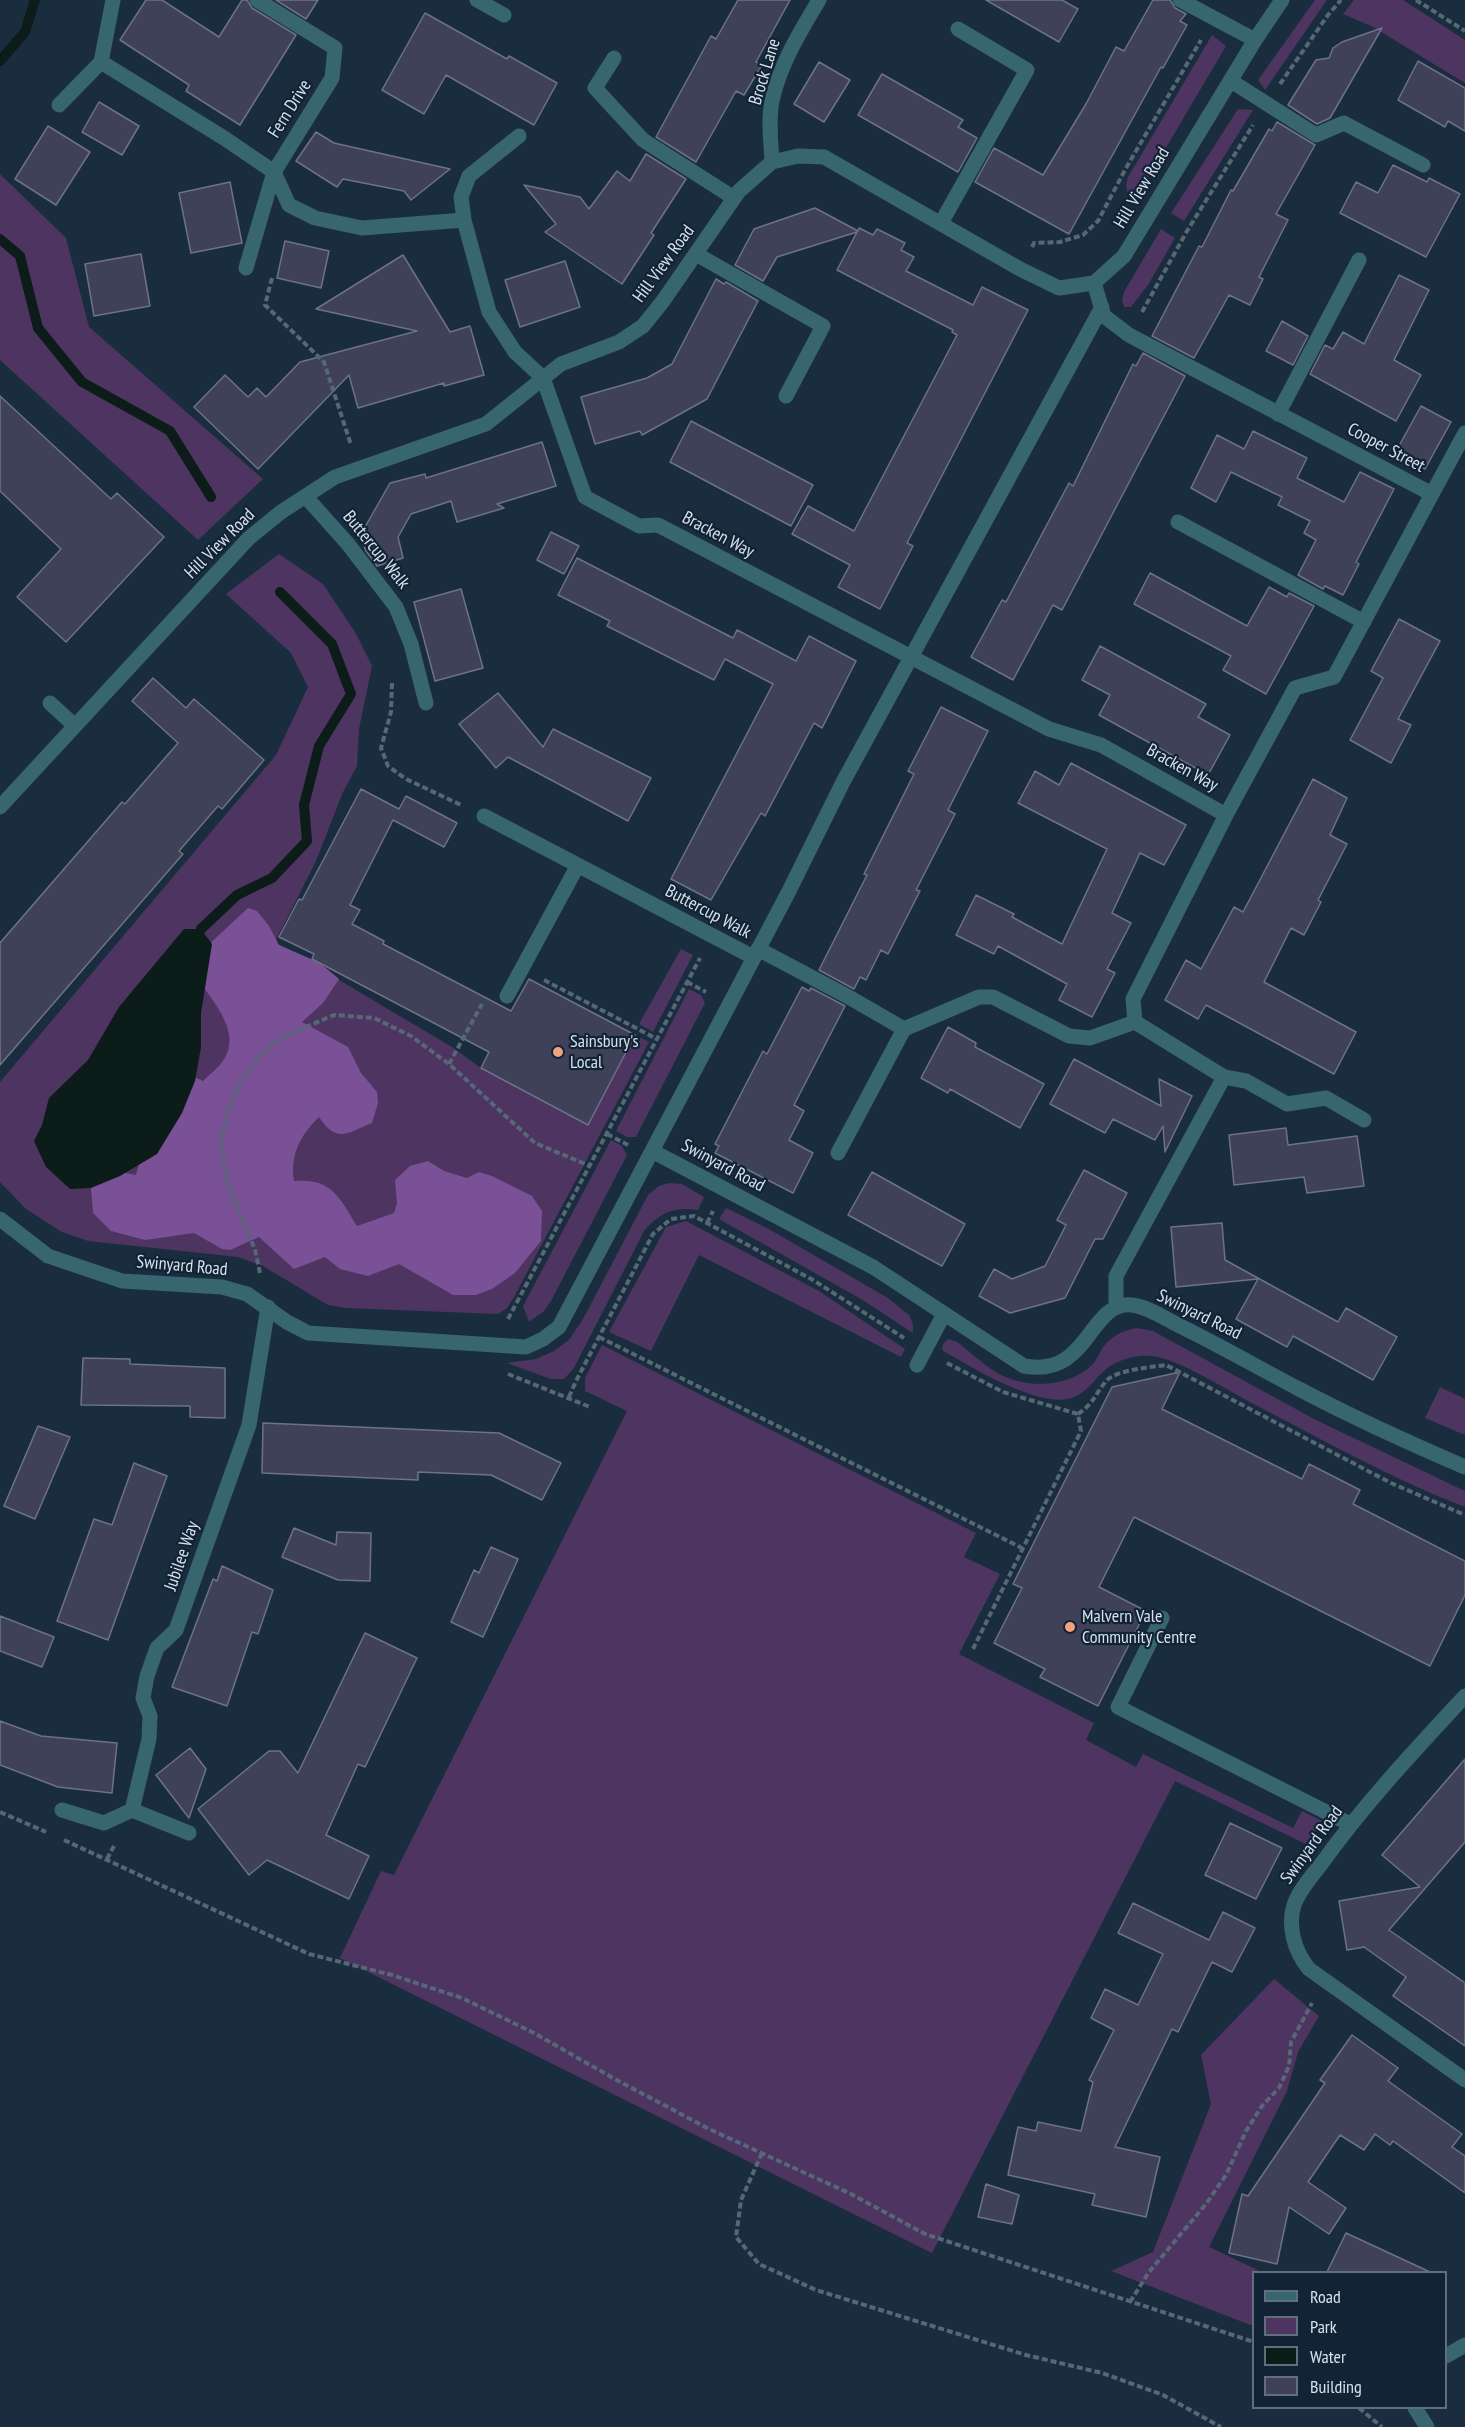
<!DOCTYPE html>
<style>
body{margin:0}
#map{position:relative;width:1465px;height:2427px;overflow:hidden;background:#1a2d3e;font-family:"PT Sans Narrow",sans-serif}
canvas{display:block}
.legend{position:absolute;left:1252px;top:2271px;width:195px;height:138px;box-sizing:border-box;background:#112334;border:2px solid #606f7e;margin:0;padding:8px 10px;list-style:none;font-size:18px;color:#d6e1ec}
.legend li{display:flex;align-items:center;gap:12px;height:30px}
.legend b{width:30px;border:2px solid #606f7e}
</style>
<div id="map">
<canvas width="1465" height="2427"></canvas>
<ul class="legend">
<li><b style="height:8px;background:#386670"></b>Road</li>
<li><b style="height:16px;background:#4e3461"></b>Park</li>
<li><b style="height:16px;background:#0b1c19"></b>Water</li>
<li><b style="height:16px;background:#3e4158"></b>Building</li>
</ul>
</div>
<script>
const c = document.querySelector('canvas').getContext('2d');
c.lineJoin = 'round';
function fillPath(path, color) { c.fillStyle = color; c.fill(path, 'evenodd'); }
function strokePath(path, color, width, dash) { c.strokeStyle = color; c.lineWidth = width; c.lineCap = dash ? 'butt' : 'round'; c.setLineDash(dash || []); c.stroke(path); }
function write(font, color, halo, rows, align = 'center') {
  c.font = font + ' "PT Sans Narrow",sans-serif'; c.lineWidth = 4.5; c.setLineDash([]); c.textBaseline = 'middle'; c.strokeStyle = halo; c.fillStyle = color; for (const [text, x, y, turn = 0] of rows) {
    c.save(); c.translate(x, y); c.rotate((+turn || 0) * Math.PI / 180); c.textAlign = isNaN(turn) ? turn : align; if (halo) c.strokeText(text, 0, 0); c.fillText(text, 0, 0); c.restore();
  }
}
fillPath(new Path2D(`
 M1315 0H1327L1265 90 1258 80Z
 M1354 0H1403L1465 40V83L1373 27 1343 14Z
 M1212 35 1226 46 1137 197 1127 191 1126 185 1128 177Z
 M1238 109 1253 110 1184 221 1171 213Z
 M0 174 66 238 89 327 263 479 198 540 0 360Z
 M1161 229 1175 238 1148 285 1131 307H1124L1122 299 1124 292Z
 M279 554 323 584 355 632 372 666 359 729 357 766 343 792 316 861 275 942 452 1047 481 1068 587 1125 635 1035 649 1042 513 1299 507 1308 498 1314 346 1308 328 1305 263 1266 238 1257 88 1241 62 1232 26 1209 0 1182V1082L276 755 308 687 291 653 226 594Z
 M681 949 693 955 653 1032 639 1024Z
 M689 989 701 995 705 1003 636 1137H627L616 1131Z
 M611 1140 622 1146 627 1155 551 1301 544 1311 529 1322 523 1306Z
 M669 1183 682 1184 704 1197 698 1210C674 1206 659 1213 644 1231L574 1368 564 1379H551L507 1363 536 1359 554 1351 569 1340 583 1319 648 1195 659 1186Z
 M726 1208 767 1228 888 1298 909 1315 913 1324V1333L861 1299 719 1219Z
 M686 1221 819 1291 905 1349 901 1357 699 1255 651 1351 609 1332 666 1227Z
 M1136 1328 1153 1331 1316 1420 1465 1491V1507C1390 1478 1319 1438 1248 1401 1224 1388 1182 1362 1158 1357 1140 1353 1116 1359 1103 1372 1093 1381 1085 1394 1072 1398 1039 1409 969 1366 942 1350L943 1344 948 1339 957 1342C971 1352 985 1367 1001 1375 1028 1389 1070 1387 1092 1365 1097 1360 1100 1351 1104 1346 1113 1335 1123 1331 1136 1328Z
 M602 1345 976 1533 964 1557 1000 1574 959 1654 1094 1723 1086 1740 1136 1767 1143 1754 1293 1828 1302 1811 1322 1821 1306 1844 1175 1781 932 2253 340 1958 381 1871 394 1875 627 1411 585 1391V1378Z
 M1440 1387 1465 1399V1435L1425 1418Z
 M1274 1979 1319 2016 1298 2052 1287 2091 1209 2247 1262 2272H1254L1253 2326 1111 2271 1153 2252 1211 2104 1201 2055Z`), '#4e3461');
fillPath(new Path2D(`
 M248 908 257 911 269 926 279 945 320 963 339 979 323 1003 302 1022 348 1047 361 1073 377 1092 378 1103 372 1123C347 1133 337 1144 319 1117 300 1136 290 1154 294 1181 332 1178 339 1197 357 1226L394 1213 397 1203 395 1180 410 1166 428 1161 444 1171 467 1178 479 1172 492 1176 532 1196 542 1211 541 1241 515 1273 492 1289 476 1295H453L399 1264 368 1276 340 1269 325 1257 294 1269 259 1237 230 1250 222 1249 194 1233 145 1240 111 1231 93 1213 91 1188 110 1170 136 1175 142 1152 192 1076 203 1081C209 1075 218 1068 223 1061 243 1032 212 1001 198 979L207 946Z`), '#7a5097');
fillPath(new Path2D(`
 M184 929H201L212 944 201 1013V1047L195 1081 182 1113 157 1154 120 1176 91 1188 70 1189 46 1167 34 1141 42 1125 49 1098 88 1060 119 1007Z`), '#0b1c19');
strokePath(new Path2D(`
 M0 61 25 32 35 0
 M0 239 20 256 38 328 82 382 170 431 211 497
 M201 929 237 895 272 878 307 841 304 805 319 746 351 694 332 644 280 592`), '#0b1c19', 10);
const building = new Path2D(`
 M146 0H162L219 37 242 0H247L252 8 296 35 240 125 186 91 189 85 120 40Z
 M276 0H318L306 19Z
 M738 0H790L756 62 762 65 744 95 736 91 696 162 656 137 711 36 716 39Z
 M986 0H1062L1078 9 1059 42Z
 M1153 0H1170L1175 8 1186 14 1180 21 1187 25 1163 68 1161 67 1069 234 975 182 994 148 1043 175 1086 104 1116 47 1124 51Z
 M425 13 507 59 509 56 557 83 534 125 446 75 424 114 382 90Z
 M1382 28 1330 118 1317 124 1288 105 1316 60 1329 58 1333 48 1342 42Z
 M1418 61 1465 88V131L1448 121 1445 127 1398 100Z
 M819 62 850 80 824 122 794 104Z
 M882 74 963 120 958 127 977 138 958 172 858 115Z
 M99 102 139 126 122 155 82 132Z
 M1277 122 1315 145 1276 214 1288 220 1259 277 1263 279 1250 305 1229 295 1194 358 1152 336 1199 246 1202 247 1231 190 1233 191 1269 129 1272 131Z
 M48 126 90 152 56 205 15 179Z
 M316 132 334 143 450 169 411 200 404 191 343 179 337 187 296 161Z
 M646 154 686 179 651 233 654 235 622 284 545 232 556 224 524 185 580 197 589 209 617 171 630 181Z
 M1393 165 1427 182 1429 178 1460 194 1426 257 1340 213 1356 182 1378 193Z
 M230 182 242 243 191 253 179 193Z
 M815 208 858 231 859 228 873 235 877 229 905 243 901 250 914 257 906 271 973 305 982 287 1028 310 907 543 913 546 880 609 838 587 850 565 792 534 808 506 854 531 957 335 952 332 953 330 837 270 857 232 777 257 763 281 735 265 754 229Z
 M285 241 329 251 321 288 277 278Z
 M141 254 150 306 94 316 85 264Z
 M403 255 450 332 470 326 484 375 444 386V383L358 408 349 375 258 469 194 407 225 375 248 397 257 388 266 397 300 362 417 331 316 309Z
 M565 261 580 307 520 327 505 280Z
 M1399 275 1429 290 1394 360 1421 375 1396 421 1310 374 1325 345 1333 349 1343 332 1364 344Z
 M716 279 724 284 726 282 758 301 707 399 642 435 640 431 595 444 581 397 647 378 672 364Z
 M1282 321 1308 336 1293 365 1266 351Z
 M1143 353 1185 376 1062 610 1053 605 1013 680 971 657 1002 600 1006 602 1069 483 1073 486 1133 364 1136 366Z
 M0 396 111 499 117 493 164 537 66 642 17 597 61 549 0 491Z
 M1421 406 1451 422 1425 469 1395 453Z
 M691 421 813 485 791 526 670 462Z
 M1253 431 1307 458 1297 478 1344 502 1360 472 1394 489 1356 562 1359 564 1343 595 1325 586 1323 589 1298 575 1316 540 1304 533 1310 521 1278 505 1282 497 1231 472 1216 502 1191 488 1217 435 1244 449Z
 M542 442 556 486 497 504 504 508 457 522 451 501 411 514 398 537 403 558 377 566 366 551 360 536 390 483 425 474 426 478Z
 M551 532 579 546 564 574 537 560Z
 M577 558 733 638 737 630 796 661 809 636 856 661 822 728 814 723 765 816 761 813 711 900 671 879 773 684 725 659 714 680 607 626 610 621 558 595Z
 M1150 573 1247 626 1269 587 1287 597 1289 593 1314 606 1266 694 1223 670 1231 656 1134 604Z
 M461 589 483 668 435 681 414 602Z
 M1399 619 1440 641 1398 719 1411 725 1391 763 1350 740 1383 678 1371 671Z
 M1100 646 1206 704 1198 717 1230 735 1208 775 1099 715 1110 695 1082 680Z
 M153 678 186 708 194 699 264 760 222 809 218 806 179 851 183 854 0 1065V943L122 802 125 804 178 743 132 701Z
 M498 693 543 747 553 729 651 778 628 821 508 757 496 768 459 724Z
 M941 707 988 731 948 810 955 814 916 890 920 891 888 954 881 950 866 980 860 977 854 989 819 970 867 875 864 874 914 774 908 771Z
 M1071 763 1186 825 1164 865 1140 853 1112 913 1131 923 1107 969 1115 973 1092 1017 1059 1000 1067 984 998 946 994 954 956 935 976 895 1014 914 1012 917 1062 944 1107 849 1018 803 1035 771 1059 785Z
 M1313 779 1347 798 1330 835 1347 844 1318 900 1321 902 1304 935 1291 928 1264 982 1356 1032 1334 1074 1206 1005 1198 1019 1165 1000 1186 960 1201 969 1234 907 1243 912Z
 M361 789 399 809 406 796 457 823 444 847 393 820 350 905 360 910 352 924 384 941 383 944 511 1011 529 979 635 1035 588 1125 481 1068 489 1052 312 959 314 954 279 937 299 899 302 900Z
 M802 987 809 991 811 988 845 1006 794 1105 804 1111 789 1140 813 1153 793 1193 715 1153 719 1146 715 1144 763 1051 767 1054Z
 M948 1027 976 1043 975 1047 1044 1084 1020 1128 950 1089 948 1093 921 1078Z
 M1074 1059 1161 1106 1159 1079 1192 1096 1165 1152 1163 1126 1155 1140 1113 1119 1105 1133 1050 1104Z
 M1286 1128 1288 1145 1357 1136 1364 1186 1307 1193 1304 1177 1234 1185 1229 1135Z
 M1084 1170 1127 1193 1103 1239H1095L1065 1298 1010 1313 979 1296 994 1269 1012 1279 1045 1266 1066 1225 1057 1220Z
 M872 1172 965 1224 942 1266 848 1215Z
 M1222 1223 1225 1260 1338 1322 1346 1308 1397 1337 1373 1380 1293 1336 1287 1347 1236 1319 1258 1279 1176 1287 1171 1227Z
 M83 1358 130 1359V1364L225 1368V1418L190 1417V1406L81 1405Z
 M1180 1372 1162 1409 1302 1479 1309 1464 1360 1490 1353 1504 1465 1561V1595L1430 1666 1134 1517 1099 1587 1146 1611 1098 1706 1040 1677 1045 1669 994 1643 1022 1588 1013 1584 1112 1387Z
 M263 1423 499 1433 561 1463 542 1500 491 1475 418 1472V1480L262 1473Z
 M38 1426 70 1437 35 1519 4 1506Z
 M134 1463 167 1476 108 1640 57 1621 94 1519 112 1525Z
 M294 1528 336 1545 337 1532 371 1533 370 1581 338 1580 282 1557Z
 M491 1547 518 1559 483 1637 451 1622 474 1570 479 1573Z
 M222 1566 273 1590 258 1634 252 1632 227 1706 172 1687 213 1579 217 1581Z
 M0 1616 54 1637 42 1667 0 1651Z
 M365 1633 417 1658 365 1767 358 1764 326 1835 369 1856 349 1899 267 1860 249 1875 198 1809 269 1751H280L298 1773Z
 M0 1721 41 1736 117 1743 112 1793 58 1787 0 1765Z
 M190 1748 206 1769 189 1818 156 1775Z
 M1465 1759V1842L1389 1930 1465 1983V2046L1393 1996 1406 1977 1364 1947 1347 1950 1339 1901 1420 1887 1382 1855Z
 M1230 1823 1282 1848 1256 1899 1205 1875Z
 M1133 1903 1209 1940 1223 1912 1255 1928 1232 1972 1212 1962 1178 2032 1172 2029 1115 2147 1160 2157 1146 2217 1092 2205 1095 2194 1008 2175 1018 2127 1036 2131 1038 2122 1081 2131 1093 2082 1089 2080 1114 2030 1091 2018 1105 1989 1138 2005 1163 1954 1118 1933Z
 M1352 2035 1398 2068 1388 2081 1462 2134 1452 2147 1465 2156V2193L1393 2141 1390 2145 1375 2134 1364 2150 1340 2135 1308 2182 1346 2208 1329 2234 1289 2207 1277 2264 1229 2253 1242 2194 1248 2196 1325 2083 1320 2080Z
 M986 2184 1019 2195 1012 2224 978 2217Z
 M1346 2233 1430 2272H1327Z`);
fillPath(building, '#3e4158');
strokePath(building, '#6d718a', 1.5);
strokePath(new Path2D(`
 M1416 0 1465 31
 M1280 84 1328 15 1341 0
 M1032 247 1034 243 1060 242 1083 235 1098 221 1126 168 1201 40
 M272 278 265 305 324 362 351 445
 M1142 312 1187 231 1253 125
 M392 683 391 712 381 748 388 766 406 779 461 805
 M544 980 657 1039
 M687 982 706 992
 M449 1064 482 1004
 M607 1134 628 1145
 M707 1223 713 1211
 M260 1273 255 1250 227 1181 221 1144 227 1113 240 1082 258 1058 280 1038 334 1015 374 1018 411 1036 449 1064 535 1143 590 1166
 M508 1319 700 958
 M599 1337 1022 1548
 M947 1363 1003 1392 1078 1414 1081 1431 973 1649
 M508 1374 590 1407
 M569 1397 576 1381 653 1234 671 1219 694 1216 813 1280 904 1338
 M1078 1414C1095 1402 1094 1396 1106 1381 1116 1370 1151 1367 1166 1365L1391 1483 1465 1515
 M0 1812 46 1832
 M64 1840 309 1954 392 1975 462 1998 534 2033 613 2078 709 2129 851 2194 925 2234 1254 2342
 M107 1859 114 1846
 M762 2153 741 2200 736 2237 759 2264 816 2290 1026 2355 1102 2373 1163 2395 1221 2427
 M1130 2302 1149 2272 1206 2204 1226 2175 1246 2131 1262 2106 1279 2088 1289 2066 1291 2042 1312 2003
 M1359 2408 1382 2427`), '#566776', 4, [6, 3]);
strokePath(new Path2D(`
 M477 0 504 15
 M1180 0 1255 40
 M614 58 595 88 643 140 734 198
 M101 62 113 0
 M1231 81 1316 135 1344 123 1423 165
 M59 105 101 62 224 138 274 172 289 205 315 218 362 228 464 220 489 312 515 352 543 378 585 497 639 526 658 525 1049 729 1101 745 1226 815 1133 999 1135 1022
 M772 162C771 142 768 121 772 101 780 64 800 32 819 0
 M464 220 461 197 469 176 519 136
 M941 223 1027 70 958 29
 M696 254 823 326 786 396
 M246 268 274 172 332 78 335 48 257 0
 M1094 283 1104 316 1129 335 1432 494 1334 677 1295 688 1226 815
 M1278 414 1359 260
 M1432 494 1465 433
 M306 497 348 544 396 607 411 644 426 703
 M1178 522 1364 622
 M50 703 75 726
 M0 807 249 538 281 512 335 477 486 424 561 364 619 342 643 326 663 301 739 191 772 162 798 156 824 157 1020 269 1059 288 1094 283 1124 256 1255 40 1282 0
 M484 816 753 957
 M758 949 847 996 904 1029 838 1153
 M507 996 578 865
 M904 1029 979 997H993L1069 1036 1090 1038 1135 1022
 M1224 1077 1246 1081 1287 1104 1326 1098 1364 1120
 M652 1151 788 893 843 782 1102 307
 M0 1219 48 1256 122 1281 222 1287 247 1294 287 1322 308 1333 526 1347 543 1339 559 1327 652 1151 873 1267 1024 1366C1090 1378 1088 1301 1132 1305 1148 1307 1164 1318 1178 1325 1219 1345 1259 1368 1299 1389 1354 1418 1409 1443 1465 1467
 M1116 1307V1276L1224 1077 1135 1022
 M917 1365 944 1314
 M1162 1618 1118 1707 1350 1824
 M1465 1696C1415 1750 1365 1803 1322 1863 1313 1875 1299 1890 1294 1905 1287 1927 1295 1952 1309 1969L1465 2080
 M62 1810 104 1823 132 1810
 M132 1810 149 1739 150 1716 143 1698 147 1676 157 1648 176 1630 249 1425 268 1307
 M132 1810 189 1833
 M1446 2356 1465 2345
 M1415 2408 1427 2427`), '#386670', 15);
for (const [x, y, r, color] of [
 [558,1052,6,"#f1a17d"],
 [1070,1627,6,"#f1a17d"]
]) { const dot = new Path2D(); dot.arc(x, y, r, 0, 2 * Math.PI); c.fillStyle = color; c.fill(dot); strokePath(dot, '#112334', 2); }
write('18px', '#d6e1ec', '#112334', [
 ["Brock Lane",765,72,-73],
 ["Fern Drive",290,109,-58],
 ["Hill View Road",1142,188,-59],
 ["Hill View Road",664,264,-54],
 ["Cooper Street",1386,448,28],
 ["Bracken Way",718,535,28],
 ["Hill View Road",220,544,-45],
 ["Buttercup Walk",376,550,51],
 ["Bracken Way",1182,768,29],
 ["Buttercup Walk",708,912,28],
 ["Swinyard Road",723,1166,28],
 ["Swinyard Road",182,1266,5],
 ["Swinyard Road",1199,1315,26],
 ["Jubilee Way",182,1556,-71],
 ["Swinyard Road",1312,1845,-54]
]);
write('18px', '#d6e1ec', '#112334', [
 ["Sainsbury's",570,1042],
 ["Local",570,1063],
 ["Malvern Vale",1082,1617],
 ["Community Centre",1082,1638]
], 'left');
</script>
